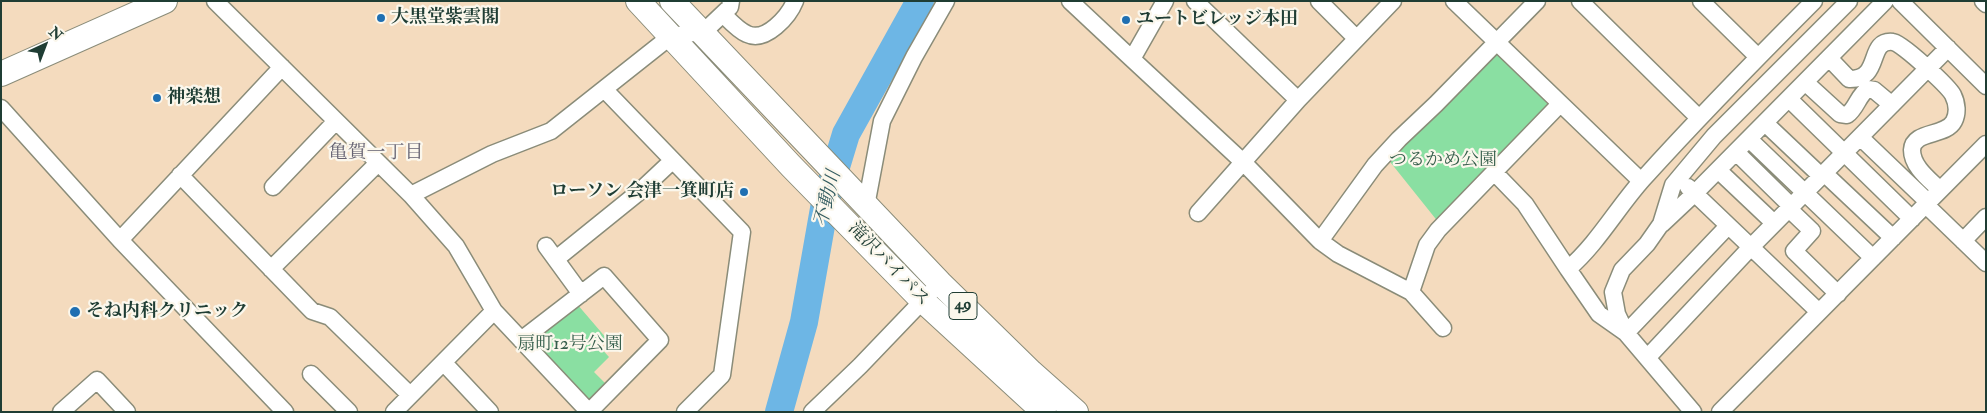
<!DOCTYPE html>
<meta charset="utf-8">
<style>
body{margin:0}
#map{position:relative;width:1987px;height:413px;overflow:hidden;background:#f4dbbe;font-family:"IM FELL Double Pica",serif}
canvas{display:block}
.frame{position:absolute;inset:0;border:2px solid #1f3d34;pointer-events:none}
.north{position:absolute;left:20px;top:20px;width:50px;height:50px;-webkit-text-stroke:4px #fbf7ec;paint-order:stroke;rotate:43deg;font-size:14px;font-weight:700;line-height:20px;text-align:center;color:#1f3d34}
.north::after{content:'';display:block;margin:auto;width:18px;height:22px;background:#1f3d34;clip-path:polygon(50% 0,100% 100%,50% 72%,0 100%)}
</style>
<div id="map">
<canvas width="1987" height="413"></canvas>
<div class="frame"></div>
<div class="north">N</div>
</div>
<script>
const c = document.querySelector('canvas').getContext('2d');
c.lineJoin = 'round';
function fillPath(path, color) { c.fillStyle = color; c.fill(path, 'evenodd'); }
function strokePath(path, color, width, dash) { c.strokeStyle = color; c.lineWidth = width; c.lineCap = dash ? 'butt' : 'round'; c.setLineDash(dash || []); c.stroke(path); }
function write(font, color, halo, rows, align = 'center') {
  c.font = font + ' "IM FELL Double Pica","Noto Serif JP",serif'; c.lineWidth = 4.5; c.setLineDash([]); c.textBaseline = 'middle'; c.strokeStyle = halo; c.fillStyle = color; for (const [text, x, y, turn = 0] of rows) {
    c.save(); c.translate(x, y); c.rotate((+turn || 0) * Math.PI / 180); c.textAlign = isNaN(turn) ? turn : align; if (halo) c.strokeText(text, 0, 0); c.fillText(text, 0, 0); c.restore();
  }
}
fillPath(new Path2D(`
 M1496 48 1555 105 1439 223 1387 158Z
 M577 304 607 339 599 346 609 357 594 372 609 387 589 407 529 342Z`), '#8adfa2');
strokePath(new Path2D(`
 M779 412 804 322 825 203 846 134 920 1`), '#6db6e5', 28);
const minor = new Path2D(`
 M215 1 411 195 456 246 494 311 589 412
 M1070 1 1132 59
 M1165 1 1132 59 1243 162 1320 241 1375 165 1399 139 1436 104 1537 1
 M1195 1 1298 100
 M1319 1 1356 38
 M1454 1 1641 181
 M1580 1 1699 118
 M1701 1 1758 57
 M1900 1 1986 86
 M1983 1 1986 4
 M723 14C730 21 738 30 747 34 766 43 789 16 795 1
 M1829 58 1849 79C1883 80 1866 39 1893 42 1901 42 1949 87 1953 95 1957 103 1958 113 1954 121 1946 137 1913 130 1912 150 1912 167 1930 180 1940 190
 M1805 82 1840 114 1847 115C1857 108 1858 95 1868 89L1874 90 1892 105
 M604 89 742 232 722 375 685 412
 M1789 99 1912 219
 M1 108 120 240 285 412
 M1765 123 1821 176
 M1860 137 1928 202
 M1749 139 1873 258
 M1736 152 1791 206
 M1718 170 1774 223
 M1494 172 1525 204 1568 269C1598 243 1617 208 1643 179 1698 118 1756 59 1814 1
 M1824 173 1893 238
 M180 175 312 311 330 317 410 395
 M273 187 336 121
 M1688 187 1819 312
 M411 195 492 154 551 131 671 36 701 32 711 25 730 7 731 1
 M1926 205 1986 263
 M866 206 882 121 914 57 946 1
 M1789 209 1812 231 1794 251 1838 294
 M1198 213 1298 100 1393 1
 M1662 224 1695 193 1885 1
 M120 240 282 67
 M1320 241 1338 254 1411 292 1443 328
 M1963 241 1986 217
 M546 246 581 294
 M556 259 639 192 672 161
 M271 269 378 163
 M1568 269 1599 314 1626 333 1728 226
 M1411 292 1427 245 1438 230 1560 104
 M521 340 604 276 660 340 589 412
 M1647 358 1751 247 1948 48
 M444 363 490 412
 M311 374 349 412
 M61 412 97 380 127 412
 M394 412 494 311
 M812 412 860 366 930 293
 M1693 412 1626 333 1617 314 1613 292 1622 270 1647 244 1661 224 1673 185 1714 136 1849 1
 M1720 412 1986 144`);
const highway = new Path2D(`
 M638 1 791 166 922 300 1044 412
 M672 1 940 283 1031 372 1076 412
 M1 74 165 1`);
strokePath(minor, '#8a8c79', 19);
strokePath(highway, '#8a8c79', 26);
strokePath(minor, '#fff', 16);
strokePath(highway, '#fff', 24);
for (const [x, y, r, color] of [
 [381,18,5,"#1f6fb2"],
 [1126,20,5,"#1f6fb2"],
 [157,98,5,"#1f6fb2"],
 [744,192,5,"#1f6fb2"],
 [75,312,6,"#1f6fb2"]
]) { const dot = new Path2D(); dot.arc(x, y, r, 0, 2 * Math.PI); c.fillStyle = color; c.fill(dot); strokePath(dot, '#fbf7ec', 2); }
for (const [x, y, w] of [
 [963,306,28]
]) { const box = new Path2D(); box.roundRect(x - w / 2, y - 13.5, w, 27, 4); c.fillStyle = '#fbf7ec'; c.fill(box); strokePath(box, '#1f3d34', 1); }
write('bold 16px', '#1f3d34', null, [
 ["49",963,306]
]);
write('bold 18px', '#1f3d34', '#fbf7ec', [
 ["大黒堂紫雲閣",391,18],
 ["ユートビレッジ本田",1136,20],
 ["神楽想",167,98],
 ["ローソン 会津一箕町店",734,192,"right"],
 ["そね内科クリニック",86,312]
], 'left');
write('18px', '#345d4a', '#fbf7ec', [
 ["つるかめ公園",1443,161],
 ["扇町12号公園",570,345]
]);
write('18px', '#1f3d34', '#fbf7ec', [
 ["滝沢バイパス",888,265,46]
]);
write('19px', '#656272', '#fbf7ec', [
 ["亀賀一丁目",376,154]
]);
write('italic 19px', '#325b60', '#fbf7ec', [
 ["不動川",829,199,-76]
]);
</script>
